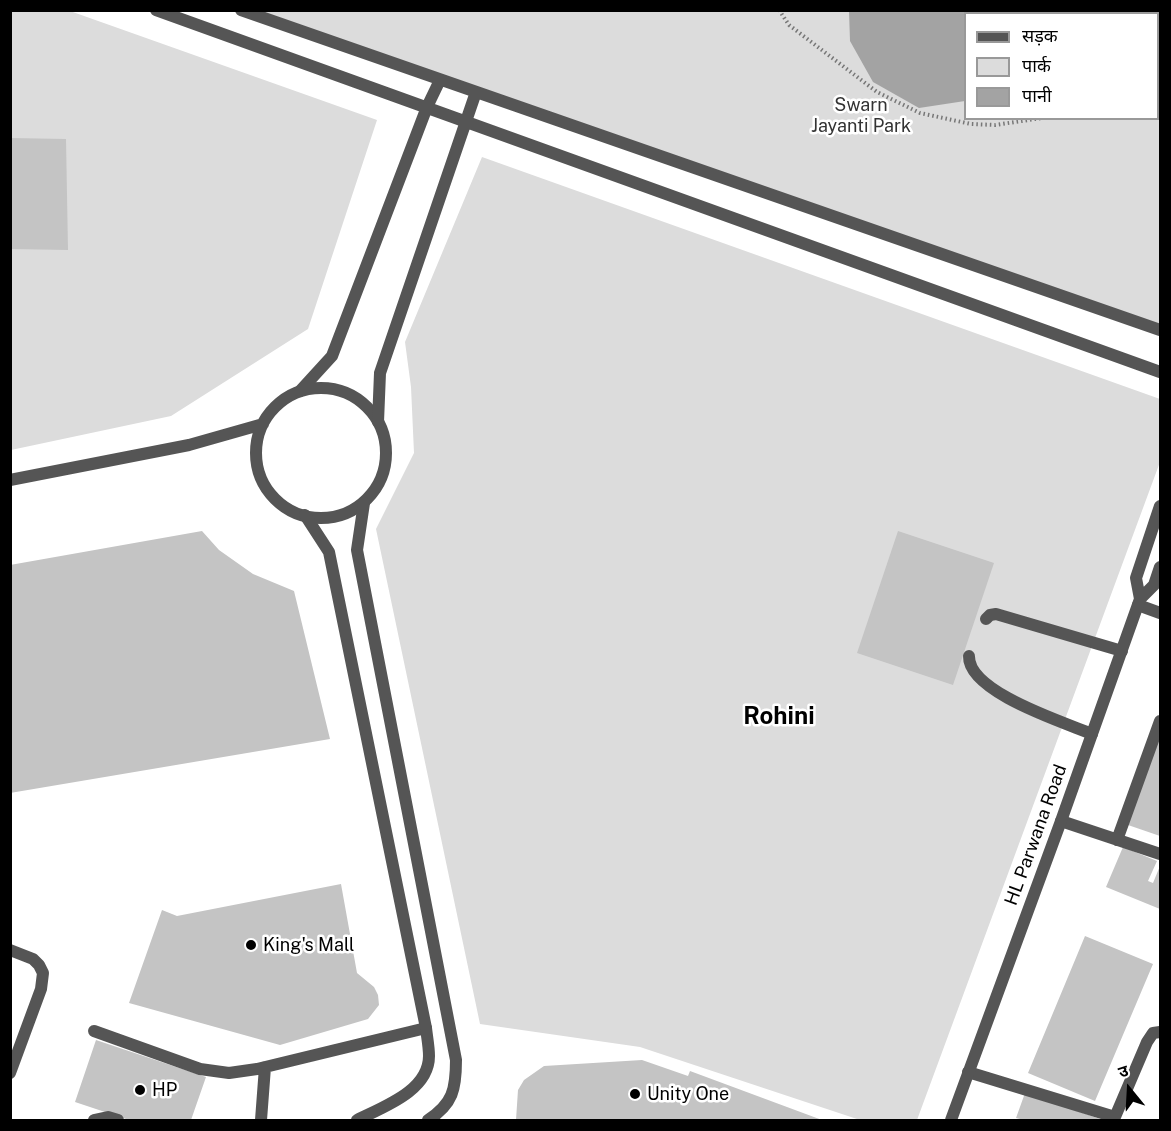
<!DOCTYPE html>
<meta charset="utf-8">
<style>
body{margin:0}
#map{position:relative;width:1171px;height:1131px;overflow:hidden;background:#fff;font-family:"Public Sans","Noto Sans Devanagari",sans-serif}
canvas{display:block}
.frame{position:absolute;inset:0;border:12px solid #000;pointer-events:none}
.legend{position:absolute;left:964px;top:12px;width:195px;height:108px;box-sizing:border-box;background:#fff;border:2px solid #999;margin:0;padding:8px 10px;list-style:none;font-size:18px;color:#000}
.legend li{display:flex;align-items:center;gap:12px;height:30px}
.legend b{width:30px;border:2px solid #999}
.north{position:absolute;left:1099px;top:1059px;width:60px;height:60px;-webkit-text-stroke:4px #fff;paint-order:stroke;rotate:342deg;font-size:16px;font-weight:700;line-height:24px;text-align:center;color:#000}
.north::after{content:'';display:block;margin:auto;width:21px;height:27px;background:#000;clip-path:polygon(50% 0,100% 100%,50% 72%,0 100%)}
</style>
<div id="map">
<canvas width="1171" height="1131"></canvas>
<div class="frame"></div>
<ul class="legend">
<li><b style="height:8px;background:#555"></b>सड़क</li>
<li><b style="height:16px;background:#dcdcdc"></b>पार्क</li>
<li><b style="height:16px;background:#a3a3a3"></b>पानी</li>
</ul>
<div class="north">उ</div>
</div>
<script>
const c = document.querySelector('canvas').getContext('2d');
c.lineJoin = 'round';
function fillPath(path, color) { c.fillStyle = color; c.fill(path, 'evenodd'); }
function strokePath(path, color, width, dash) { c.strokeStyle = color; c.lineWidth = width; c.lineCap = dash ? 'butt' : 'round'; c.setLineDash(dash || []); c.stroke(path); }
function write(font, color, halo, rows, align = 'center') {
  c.font = font + ' "Public Sans",sans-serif'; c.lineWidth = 5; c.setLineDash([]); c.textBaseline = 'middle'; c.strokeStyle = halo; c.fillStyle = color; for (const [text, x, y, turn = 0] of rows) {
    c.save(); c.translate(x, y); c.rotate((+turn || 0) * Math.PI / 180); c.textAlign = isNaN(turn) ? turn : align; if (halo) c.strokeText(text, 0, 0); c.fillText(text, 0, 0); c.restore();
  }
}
fillPath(new Path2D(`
 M10 11H70L377 120 308 329 171 416 11 450Z
 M261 11H1160V334ZM966 14H1158V118H966Z
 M482 157 1160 399V462L917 1120H860L640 1047 480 1024 376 529 414 453 411 387 405 342Z`), '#dcdcdc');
fillPath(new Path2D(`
 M849 11V10L1110 11 1108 14H966L965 101 919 108 873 82 850 41Z`), '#a3a3a3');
fillPath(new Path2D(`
 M11 138 66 139 68 250 11 249Z
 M202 531 219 550 253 574 294 591 330 739 10 793V565Z
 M898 531 994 563 953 685 857 653Z
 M1160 730V836L1128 825Z
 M1123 847 1157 861 1148 881 1153 883 1160 866V909L1106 887Z
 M341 884 357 973 374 987 378 995 379 1005 368 1019 280 1045 129 1003 162 910 177 916Z
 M1085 936 1153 964 1095 1101 1028 1073Z
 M96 1040 206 1077 191 1120H129L75 1102Z
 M642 1060 688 1076 690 1071 822 1120H516L518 1090 524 1080 544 1066Z
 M1025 1093 1103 1120H1024L1016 1118Z`), '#c4c4c4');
strokePath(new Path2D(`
 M779 10 789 25 877 92 920 113 971 124 995 125 1042 118
 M1133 14 1134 10`), '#777', 4, [1.5, 3]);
strokePath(new Path2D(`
 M256 453a65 65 0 1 1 130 0a65 65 0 1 1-130 0Z
 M10 480 189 445 263 424
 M986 619 990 615 996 614 1122 651
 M969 656C968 692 1063 722 1092 734
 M1061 821 1160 854
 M1117 840 1160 721
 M10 950 33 959 39 965 43 973 41 989 10 1073
 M94 1031 200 1069 229 1073 257 1069 426 1028
 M968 1072 1115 1117 1147 1042 1153 1033 1160 1032
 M94 1120 108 1117 118 1120
 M261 1120 265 1067`), '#555', 12);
strokePath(new Path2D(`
 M156 10 1160 372
 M241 10 1160 330
 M300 391 332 356 427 107 440 80
 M378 422 380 373 476 92
 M364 503 357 550 456 1060C456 1089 453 1104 428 1120
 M305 515 329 552 426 1028C427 1037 429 1047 429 1056 429 1091 383 1107 357 1120
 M1138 605 1160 613`), '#555', 12);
strokePath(new Path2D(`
 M1140 599 1136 578 1160 506
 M951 1120 1061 821 1140 599 1154 585 1160 567`), '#555', 12);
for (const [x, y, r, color] of [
 [251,945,6,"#000"],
 [140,1090,6,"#000"],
 [635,1094,6,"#000"]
]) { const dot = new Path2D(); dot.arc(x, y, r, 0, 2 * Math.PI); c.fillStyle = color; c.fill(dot); strokePath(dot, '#fff', 2); }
write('18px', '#333', '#fff', [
 ["Swarn",861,105],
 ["Jayanti Park",861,126]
]);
write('18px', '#000', '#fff', [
 ["HL Parwana Road",1036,835,-70]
]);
write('18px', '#000', '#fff', [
 ["King's Mall",263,945],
 ["HP",152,1090],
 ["Unity One",647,1094]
], 'left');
write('bold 24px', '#000', '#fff', [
 ["Rohini",779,717]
]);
</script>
